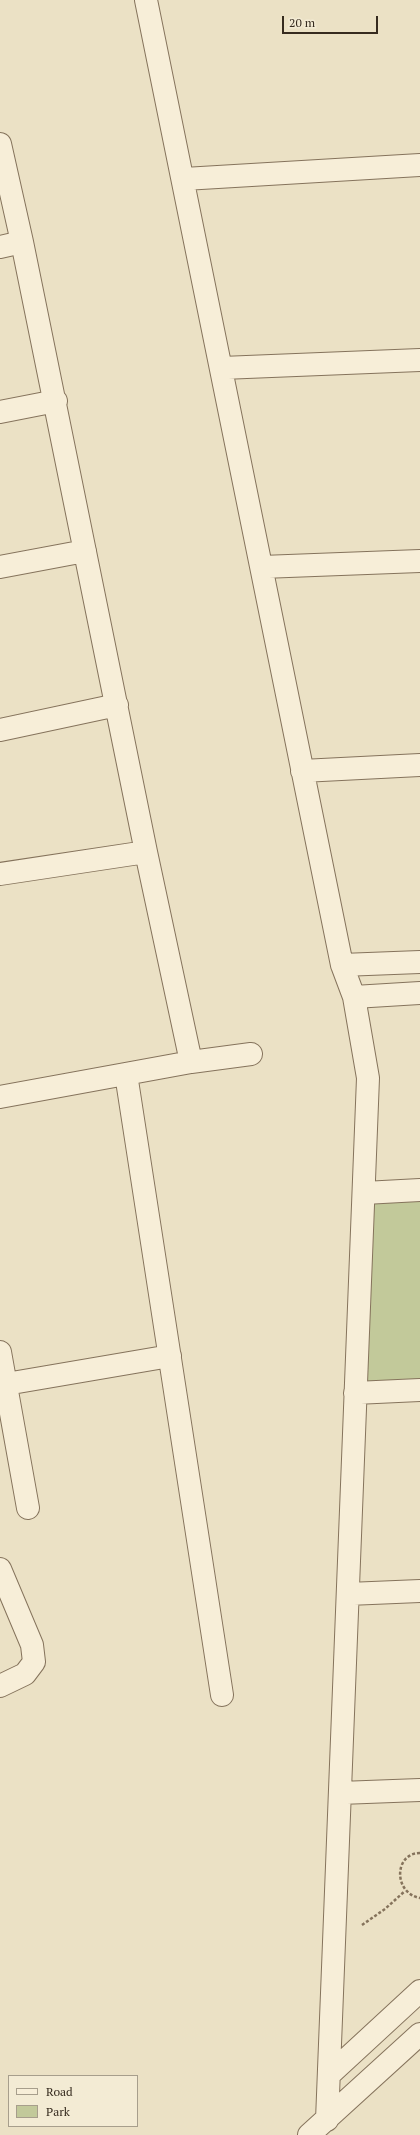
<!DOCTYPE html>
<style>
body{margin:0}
#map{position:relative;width:420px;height:2135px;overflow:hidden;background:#ebe1c5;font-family:"PT Serif",serif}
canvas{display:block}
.legend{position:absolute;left:8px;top:2075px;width:130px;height:52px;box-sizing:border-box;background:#f3ebd4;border:1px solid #a79e8c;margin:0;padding:5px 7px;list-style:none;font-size:12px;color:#362b1f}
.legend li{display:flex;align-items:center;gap:8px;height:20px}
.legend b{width:20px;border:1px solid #a79e8c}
.scale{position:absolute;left:282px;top:16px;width:96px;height:18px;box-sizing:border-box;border:2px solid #362b1f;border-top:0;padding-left:5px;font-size:12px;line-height:14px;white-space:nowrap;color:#362b1f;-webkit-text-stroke:3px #f3ebd4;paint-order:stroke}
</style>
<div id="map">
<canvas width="420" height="2135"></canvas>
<ul class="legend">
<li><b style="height:5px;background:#f7eed8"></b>Road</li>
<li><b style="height:11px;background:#c2c99a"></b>Park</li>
</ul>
<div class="scale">20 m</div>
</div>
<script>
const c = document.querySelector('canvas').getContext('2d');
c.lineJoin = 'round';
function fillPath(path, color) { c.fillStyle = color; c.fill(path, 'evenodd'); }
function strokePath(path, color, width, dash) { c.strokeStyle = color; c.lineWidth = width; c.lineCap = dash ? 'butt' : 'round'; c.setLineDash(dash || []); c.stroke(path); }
fillPath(new Path2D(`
 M420 1201V1379L367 1382 374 1203Z`), '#c2c99a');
const minor = new Path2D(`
 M146 0 342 965 354 997 368 1078 327 2120
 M0 144 22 242 146 852 191 1062
 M184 179 420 165
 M0 247 22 242
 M222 368 420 360
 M0 412 56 401
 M0 567 85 551
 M262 567 420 561
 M0 730 117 705
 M302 771 420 765
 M0 874 146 852
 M342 965 420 962
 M354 997 420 993
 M126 1074 222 1695
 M0 1097 191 1062 251 1054
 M364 1193 420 1190
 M0 1352 28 1508
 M6 1384 170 1356
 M355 1393 420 1390
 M0 1569 32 1645 34 1662 25 1674 0 1686
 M348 1594 420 1591
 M340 1793 420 1790
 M329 2075 420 1991
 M309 2135 420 2034`);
strokePath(minor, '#85735c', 24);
strokePath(new Path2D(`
 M420 1853C394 1853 393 1893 420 1898
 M362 1925 385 1909 405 1891`), '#85735c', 2.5, [3, 2]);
strokePath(minor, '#f7eed8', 22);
</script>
